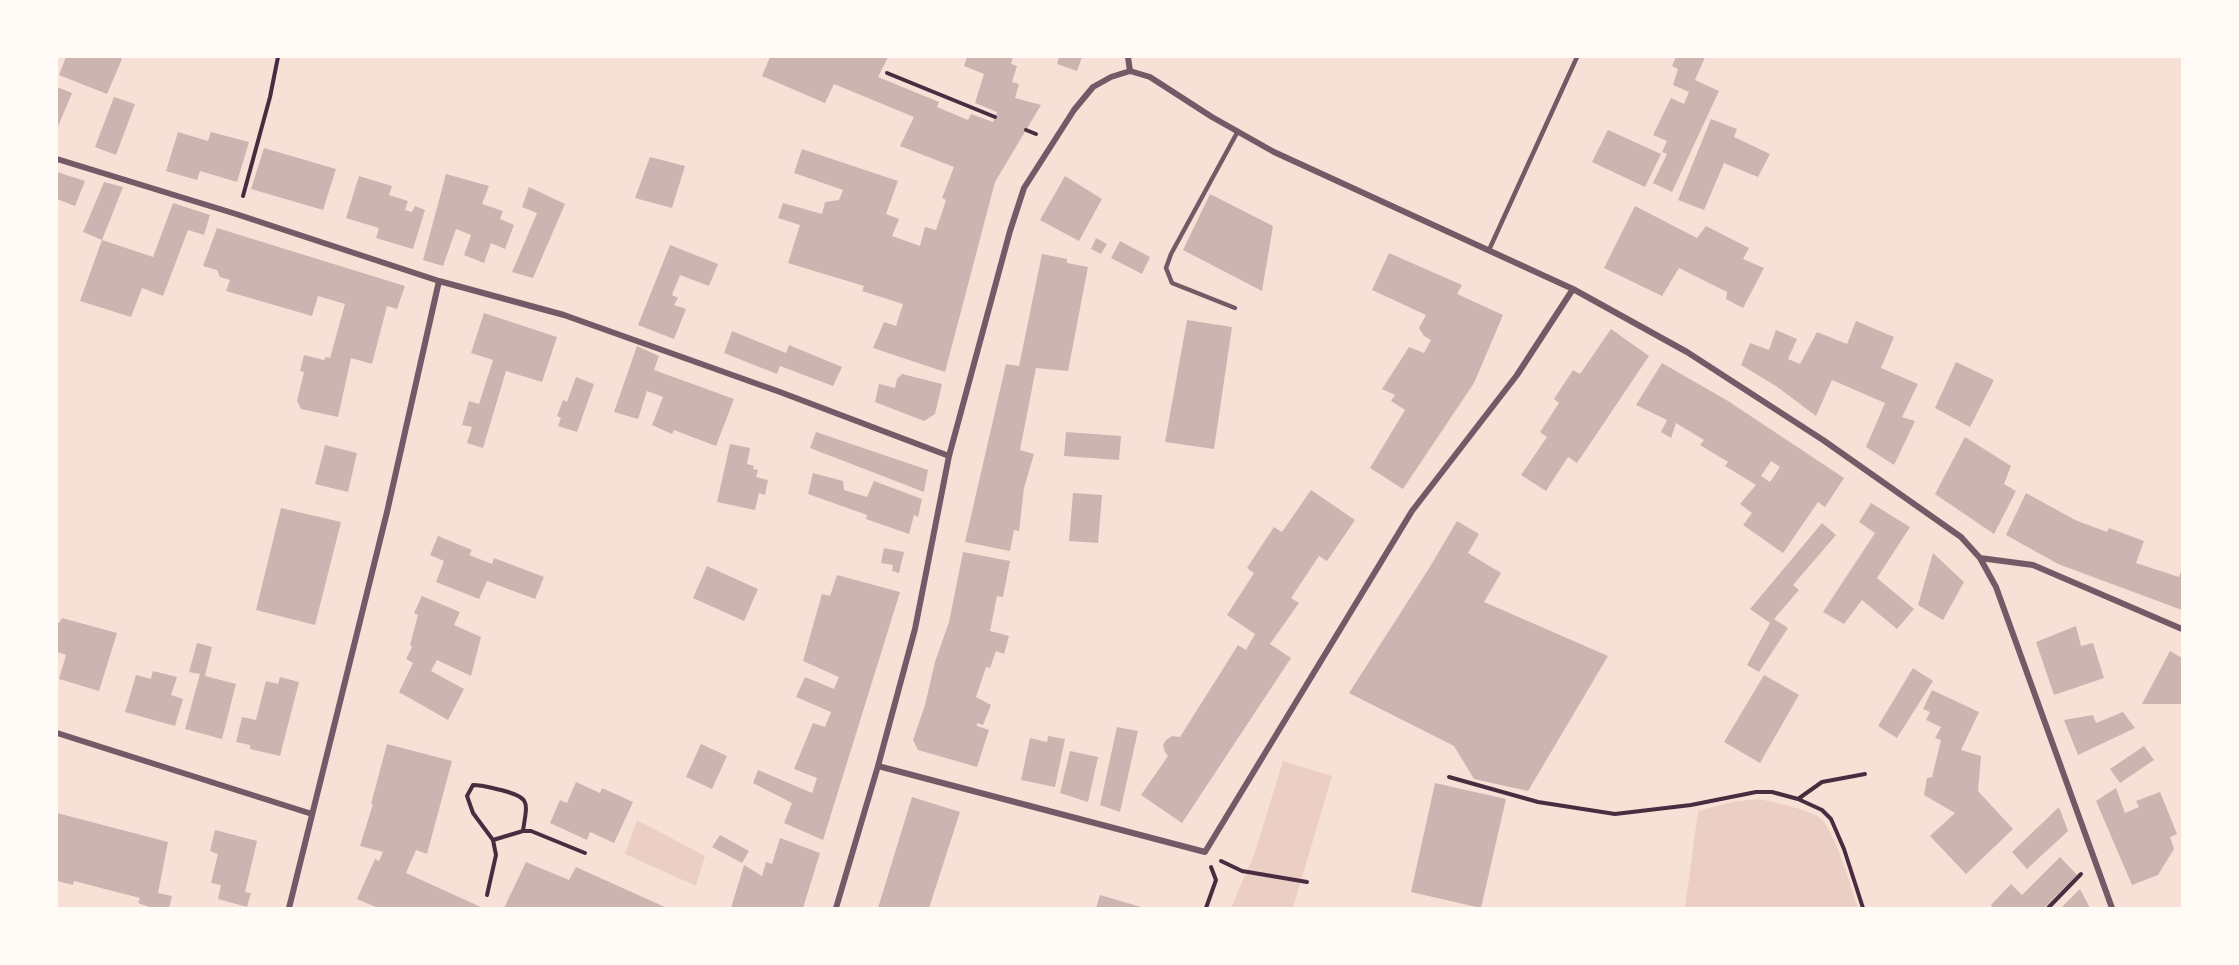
<!DOCTYPE html>
<style>
body{margin:0}
#map{position:relative;width:2239px;height:965px;overflow:hidden;background:#f7e1d7;font-family:Manrope,sans-serif}
canvas{display:block}
.frame{position:absolute;inset:0;border:58px solid #fffaf5;pointer-events:none}
</style>
<div id="map">
<canvas width="2239" height="965"></canvas>
<div class="frame"></div>
</div>
<script>
const c = document.querySelector('canvas').getContext('2d');
c.lineJoin = 'round';
function fillPath(path, color) { c.fillStyle = color; c.fill(path, 'evenodd'); }
function strokePath(path, color, width, dash) { c.strokeStyle = color; c.lineWidth = width; c.lineCap = dash ? 'butt' : 'round'; c.setLineDash(dash || []); c.stroke(path); }
fillPath(new Path2D(`
 M1283 761 1332 776 1293 908H1231L1254 855Z
 M1758 799C1773 802 1808 809 1820 818 1834 828 1852 890 1858 908H1685L1698 811 1733 802Z
 M637 820 705 856 696 886 625 854Z`), '#ebcfc5');
fillPath(new Path2D(`
 M66 57H118L122 59 107 94 59 75Z
 M770 57H888L878 77 939 102 937 107 968 120 971 114 993 122 997 112 975 103 984 74 964 66 967 57H1013L1011 64 1017 66 1012 82 1019 84 1015 98 1041 105 995 182 945 372 873 348 884 322 896 326 903 304 862 291 864 286 788 263 800 225 778 218 783 203 822 214 825 202 839 200 843 190 794 173 802 149 898 181 886 214 899 219 892 236 920 246 925 227 936 230 946 200 942 198 954 167 900 146 914 117 834 84 825 103 762 76Z
 M1059 57H1082L1077 71 1057 64Z
 M1676 57H1705L1695 80 1719 91 1672 192 1653 183 1667 154 1662 152 1667 141 1653 135 1671 98 1684 104 1689 92 1673 85 1678 69 1672 66Z
 M57 87 72 93 57 129Z
 M114 97 135 104 116 155 95 147Z
 M1711 119 1737 129 1734 137 1770 154 1758 177 1724 163 1704 210 1678 200Z
 M1608 130 1661 154 1645 187 1592 162Z
 M178 132 208 141 211 132 249 142 237 182 200 171 197 180 166 171Z
 M264 148 336 169 323 210 251 189Z
 M650 157 685 166 672 208 635 198Z
 M57 172 85 181 75 206 57 199Z
 M446 174 489 186 482 204 503 211 500 219 514 225 505 249 491 243 484 263 464 255 471 235 456 229 443 266 423 260Z
 M359 176 392 186 389 195 408 201 405 210 412 212 415 206 425 210 413 249 376 238 379 228 346 218Z
 M1065 176 1102 199 1079 241 1040 220Z
 M104 182 123 187 102 240 83 232Z
 M529 187 565 204 533 278 512 272 537 213 522 207Z
 M1210 194 1273 226 1262 291 1183 250Z
 M173 203 210 215 204 235 188 230 163 296 142 288 131 317 80 301 102 240 153 257Z
 M1635 206 1697 238 1706 226 1749 248 1743 259 1764 268 1743 308 1726 299 1727 292 1679 268 1662 296 1604 268Z
 M217 228 405 286 397 309 387 306 372 364 351 358 338 417 301 409 297 401 304 372 300 371 304 355 324 360 326 357 330 358 345 304 318 296 312 316 226 291 230 280 220 277 217 270 203 266Z
 M1096 238 1107 244 1101 254 1091 249Z
 M1120 241 1150 257 1142 274 1111 258Z
 M670 245 718 264 709 286 680 275 672 295 678 298 674 305 686 309 674 339 638 325Z
 M1389 253 1462 285 1457 294 1503 315 1474 383 1403 489 1370 468 1405 410 1391 401 1395 395 1382 389 1409 347 1424 353 1431 340 1424 336 1419 328 1426 315 1372 290Z
 M1042 254 1067 259V263L1088 267 1068 371 1036 368 1020 450 1034 454 1024 488 1019 531 1014 530 1010 551 965 542 1006 364 1019 366Z
 M484 313 557 337 542 382 506 371 483 448 467 443 472 427 462 425 469 401 479 404 493 360 471 353Z
 M1187 320 1232 327 1214 449 1165 442Z
 M1856 321 1894 337 1881 368 1918 384 1902 417 1915 421 1894 465 1866 447 1885 403 1832 380 1816 416 1776 386 1741 365 1750 343 1769 350 1776 330 1797 339 1788 359 1800 364 1817 332 1847 344Z
 M1611 329 1649 356 1577 463 1568 457 1546 491 1521 475 1547 437 1540 432 1559 403 1554 399 1573 370 1580 374Z
 M732 331 786 353 789 345 842 367 833 386 780 366 777 374 724 353Z
 M637 346 659 356 654 370 734 399 716 446 674 430 672 434 652 425 663 397 647 391 638 419 614 412Z
 M1956 362 1994 380 1970 427 1935 408Z
 M1662 363 1728 401 1844 478 1825 507 1818 502 1783 553 1743 525 1752 513 1740 504 1756 485 1725 466 1728 462 1700 445 1704 440 1676 423 1671 438 1661 432 1667 420 1636 405ZM1771 461 1780 467 1770 482 1761 476Z
 M902 374 942 384 935 414 924 421 875 402 879 384 895 388 897 379Z
 M576 377 594 384 577 432 558 426 561 418 557 416 563 400 567 402Z
 M816 432 928 470 924 492 810 448Z
 M1066 432 1121 436 1119 460 1064 456Z
 M1965 437 2011 466 2004 484 2016 491 1994 534 1935 494Z
 M730 444 750 448 747 464 754 466 753 469 758 470 756 477 768 480 765 495 759 493 755 510 717 502Z
 M325 445 357 453 348 492 315 484Z
 M813 473 843 481 844 490 867 497 874 481 922 499 918 517 914 515 909 534 866 519 867 515 808 494Z
 M1311 490 1355 520 1327 561 1319 556 1291 598 1299 603 1270 644 1291 658 1182 823 1141 795 1168 756 1165 752 1163 745 1166 740 1172 736 1180 737 1238 645 1246 650 1255 634 1227 615 1254 573 1247 568 1260 548 1274 527 1282 532Z
 M1073 493 1102 495 1098 543 1069 541Z
 M2026 493 2075 520 2107 532 2109 528 2144 541 2136 563 2179 577 2182 568V610L2058 564 2006 535Z
 M1871 503 1910 527 1877 578 1914 609 1897 629 1862 600 1844 624 1823 612 1875 533 1859 522Z
 M281 508 341 522 315 625 256 610Z
 M1457 521 1479 534 1468 553 1501 573 1484 602 1608 656 1528 791 1474 779 1454 746 1349 693 1428 570Z
 M1822 523 1836 535 1793 585 1799 590 1774 619 1788 628 1759 672 1747 665 1770 623 1750 609Z
 M438 536 472 550 469 555 492 564 494 558 544 577 535 599 487 581 479 599 436 582 444 561 430 555Z
 M884 548 904 552 899 573 892 571 893 565 881 563Z
 M963 552 1010 561 1003 597 997 596 990 631 1009 636 1004 654 996 651 990 668 986 667 976 697 991 705 983 725 977 723V726L989 730 977 767 918 750 913 740 925 705 935 662 949 622Z
 M1933 553 1964 582 1943 620 1918 605Z
 M707 566 758 589 744 621 693 598Z
 M837 575 900 592 823 840 784 823 792 803 753 783 758 770 812 793 817 778 794 769 813 723 825 727 831 712 796 697 805 677 834 689 839 677 803 661 822 594 830 596Z
 M422 596 460 612 454 625 481 637 471 676 437 660 431 671 464 689 448 720 399 692 413 663 406 659 412 647 410 645 418 615 414 613Z
 M62 618 117 633 99 691 59 679 66 655 57 652V622L59 623Z
 M2076 626 2081 646 2093 643 2104 678 2054 695 2036 642Z
 M197 643 212 647 205 676 236 684 222 739 185 729 200 674 189 672Z
 M2170 651 2182 658V704H2142Z
 M1913 668 1933 681 1897 738 1878 726Z
 M153 671 177 677 171 695 183 699 175 726 125 712 136 675 151 679Z
 M1764 675 1799 695 1760 763 1724 742Z
 M280 677 299 682 280 756 250 749V745L236 742 242 717 256 720 266 681 278 684Z
 M1932 690 1979 712 1961 750 1981 756 1978 791 2013 829 1966 874 1930 836 1955 813 1924 795 1927 778 1932 777 1941 740 1935 738 1941 727 1926 720 1930 712 1923 709Z
 M2123 712 2135 728 2078 755 2064 720 2093 715 2096 723Z
 M1117 727 1138 731 1120 812 1100 805Z
 M1048 736 1065 739 1055 787 1021 780 1030 738 1047 742Z
 M387 744 452 761 427 854 416 850 406 873 483 908H378L357 899 375 859 379 861 383 852 360 846 373 804H371Z
 M701 744 727 756 712 789 686 777Z
 M2144 746 2154 760 2120 783 2110 769Z
 M1070 751 1098 757 1088 802 1060 793Z
 M576 782 600 793 602 788 633 802 614 843 590 832 587 840 550 823 560 800 567 803Z
 M1435 783 1506 799 1481 908 1411 892Z
 M2116 788 2125 813 2139 807 2136 801 2160 792 2177 834 2170 837 2174 849 2158 875 2132 885 2096 801Z
 M912 797 960 812 929 908H878Z
 M2059 807 2068 831 2027 869 2012 852Z
 M57 813 168 842 158 893 172 896 169 908H152L138 903 140 898 74 881 73 885 57 881Z
 M215 830 257 841 245 892 251 893 247 907 218 899 221 885 211 883 218 854 210 851Z
 M720 835 749 851 742 863 712 847Z
 M780 838 820 853 803 908H731L744 865 762 876 766 862 772 864Z
 M2060 857 2077 875 2044 908H1993L1991 905 2011 884 2022 895Z
 M526 862 569 880 576 867 667 908H504Z
 M2080 889 2090 908H2061Z
 M1100 895 1141 907V908H1096Z`), '#ccb4b1');
strokePath(new Path2D(`
 M887 73 995 117
 M1026 130 1036 134
 M243 196 270 97 278 57
 M1449 777 1538 802 1615 814 1691 805 1756 792H1772L1798 799 1822 810 1831 819 1844 849 1863 908
 M1798 799 1822 782 1865 774
 M493 840 473 813 467 796 473 785C484 785 491 788 501 790 532 798 527 802 523 831
 M1221 861 1242 871 1307 882
 M487 895 496 855 493 840 523 831H531L585 853
 M1206 908 1216 880 1211 867
 M2048 908 2081 874`), '#4a2c40', 4);
strokePath(new Path2D(`
 M1489 250 1577 57
 M1235 308 1172 283 1166 268 1171 254 1238 131`), '#755966', 4.5);
strokePath(new Path2D(`
 M1128 57 1130 71
 M1130 71 1150 77 1212 117 1274 152 1573 289 1687 352 1823 440 1961 537 1980 558 1996 587 2112 908
 M57 159 236 214 439 281 564 315 780 392 949 456
 M1980 558 2033 565 2182 629
 M57 733 312 814
 M878 766 1205 852 1412 511 1517 375 1573 289
 M289 908 387 512 439 281
 M836 908 878 766 915 629 949 456 1010 231 1024 188 1074 110 1093 87 1111 77 1130 71`), '#755966', 6);
</script>
